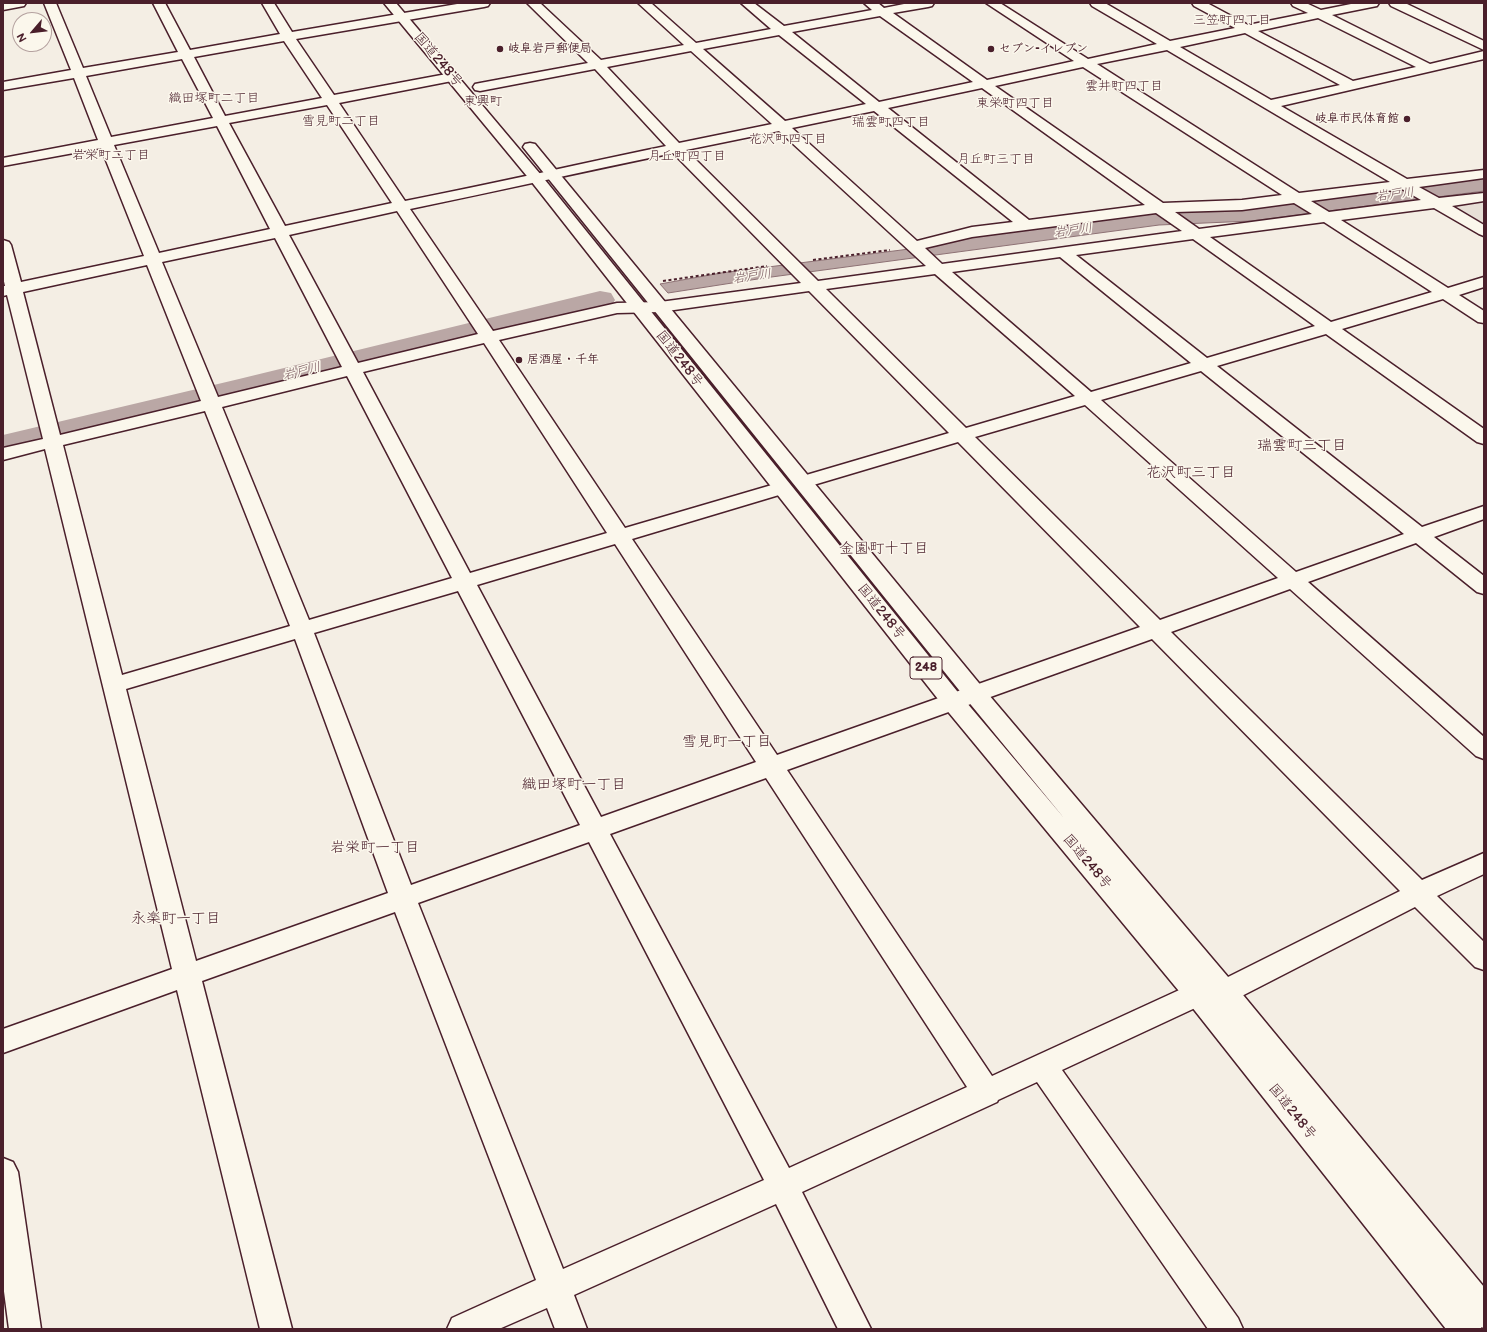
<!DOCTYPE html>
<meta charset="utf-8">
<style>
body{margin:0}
#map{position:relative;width:1487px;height:1332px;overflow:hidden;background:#f4eee4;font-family:"Balsamiq Sans",sans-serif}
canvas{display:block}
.frame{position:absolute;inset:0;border:4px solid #4a1f2b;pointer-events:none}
.north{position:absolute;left:12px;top:12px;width:40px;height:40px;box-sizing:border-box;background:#fbf7ec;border:1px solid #b4a19f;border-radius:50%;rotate:242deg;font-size:11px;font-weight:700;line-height:16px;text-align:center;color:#4a1f2b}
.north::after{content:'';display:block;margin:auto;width:14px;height:18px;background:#4a1f2b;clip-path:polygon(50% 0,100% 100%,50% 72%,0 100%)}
</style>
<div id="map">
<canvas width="1487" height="1332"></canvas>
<div class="frame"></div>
<div class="north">N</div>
</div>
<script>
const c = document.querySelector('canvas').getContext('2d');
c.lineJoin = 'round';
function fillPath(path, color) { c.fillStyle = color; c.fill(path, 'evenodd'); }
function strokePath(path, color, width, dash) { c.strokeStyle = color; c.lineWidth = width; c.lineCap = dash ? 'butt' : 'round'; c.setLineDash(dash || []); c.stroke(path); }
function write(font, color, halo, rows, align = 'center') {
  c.font = font + ' "Balsamiq Sans","Klee One",sans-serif'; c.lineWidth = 3; c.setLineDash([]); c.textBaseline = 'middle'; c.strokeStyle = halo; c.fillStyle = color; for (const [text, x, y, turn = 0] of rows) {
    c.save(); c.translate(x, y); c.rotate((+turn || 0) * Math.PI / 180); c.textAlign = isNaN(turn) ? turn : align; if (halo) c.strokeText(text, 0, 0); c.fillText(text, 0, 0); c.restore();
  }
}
fillPath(new Path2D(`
 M1484 199V224L1456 208 1455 203Z`), '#e7dfd6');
const water = new Path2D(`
 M1484 177V191L1251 221 1159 225 764 278 668 293 660 284 721 273 925 247 975 235 1142 212Z`);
fillPath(water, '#baa7a5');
strokePath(water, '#8d7174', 1);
fillPath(new Path2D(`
 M600 291 611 293 615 300 611 307 239 399 3 455V435L239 379Z`), '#baa7a5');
const minor = new Path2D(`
 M44 3H56L83 68 178 52 153 3H165L190 50 280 34 262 3H274L292 32 463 3H490L488 6 484 7 296 39 334 95 452 73 457 74 459 77 457 80 452 81 339 103 405 201C492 184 579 164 666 146L595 69 480 91 475 90 473 87 475 84 480 83 588 63 527 3H540L601 60 684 45 638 3H651L696 43 771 29 741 3H754L784 26 872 10 864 3H878L884 8 909 3H934L932 6 928 7 893 13 987 80 1074 61 986 3H1000L1088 59 1157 44 1092 6 1090 3H1105L1170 41 1235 28 1194 6 1192 3H1207L1248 25 1308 13 1293 6 1291 3H1306L1321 10 1356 3H1379L1377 6 1332 15 1430 64 1484 51V59L1281 106 1407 179 1484 170V178L1419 187 1439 198 1484 193V201L1452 206 1484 225V236L1479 234 1434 208 1341 220 1448 288 1484 277V287L1459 295 1484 311V323L1478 322 1443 299 1342 329 1484 429V444L1477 442 1326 334 1217 366 1422 527 1484 506V519L1434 537 1484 576V594L1477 592 1416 543 1308 582 1484 737V759L1476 756 1290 589 1171 632 1422 880 1484 853V874L1437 896 1484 942V970L1475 967 1415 907 1234 1000 1224 1003 1214 1000 1211 992 1214 984 1400 891 1152 639 787 770 992 1076 1188 986 1198 983 1208 986 1211 994 1208 1002 1062 1070 1238 1318 1243 1329H1208L1037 1082 998 1100 997 1102 802 1192 871 1329H838L776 1204 574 1295 587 1329H555L547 1308 499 1329H447L452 1318 536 1280 395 912 202 981 292 1329H260L177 990 3 1053V1029L172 969 45 449 3 460V448L43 439 7 295 3 296V286H5L3 277V240L9 242 11 245 21 282 144 256 101 148 3 166V158L98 140 74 78 3 90V82L71 70ZM880 16 973 82 879 102 792 32ZM1318 18 1416 67 1353 81 1258 31ZM1245 33 1340 85 1271 100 1180 47ZM779 35 866 104 785 121 703 49ZM284 41 322 98 225 116 194 57ZM1167 50 1390 182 1299 193 1097 64ZM691 51 772 124 679 143 607 67ZM182 59 213 118 111 137 86 76ZM1083 67 1282 195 1242 200 1163 203 995 86ZM982 88 1145 205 1029 220 888 108ZM327 105 392 203 285 226 229 123ZM874 111 1013 222 972 227 917 241 792 128ZM217 126 270 229 159 253 114 145ZM779 131 926 266 818 281 686 150ZM673 153 801 283 660 302 617 303 493 331 410 209C498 191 585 171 673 153ZM1402 189 1421 200 1329 212 1311 201ZM1294 203 1312 214 1199 229 1175 212 1242 210ZM397 211 478 334 358 363 289 235ZM1156 213 1182 231 942 264 925 248 972 237ZM1324 222 1432 292 1331 322 1210 237ZM275 238 342 367 218 397 162 262ZM1193 239 1315 326 1207 358 1076 255ZM1060 257 1191 363 1091 392 952 272ZM147 265 201 401 60 435 23 292ZM935 274 1075 396 966 428 826 289ZM809 291 949 433 796 478 793 482 796 486 803 488 810 486 958 442 1140 627 777 755 632 539 789 492 792 488 789 484 782 482 625 528 499 340 617 313 660 312ZM484 343 607 533 470 573 363 372ZM1201 371 1404 534 1296 572 1101 400ZM347 376 452 578 309 620 222 407ZM1085 405 1278 578 1160 620 975 437ZM205 411 290 626 122 675 63 445ZM615 544 756 762 601 817 477 585ZM458 591 580 825 411 885 314 633ZM295 639 388 893 196 961 126 689ZM766 778 967 1087 789 1168 610 834ZM589 842 764 1180 563 1269 418 903Z
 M1389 3H1405L1484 41V50L1391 6Z
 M3 1158 13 1162 18 1172 41 1329H9L3 1284Z`);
const highway = new Path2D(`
 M3 3H26L24 6 3 10Z
 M384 3H396L541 175 961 696 1064 818 967 700 523 147 525 144 530 143 535 144 983 688 1234 984 1484 1287V1328L1481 1327 1482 1329H1446L1188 1002 945 708 531 181Z`);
strokePath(minor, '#4a1f2b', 3);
strokePath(highway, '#4a1f2b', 3);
strokePath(new Path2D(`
 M813 260 890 250
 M663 281 767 266`), '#4a1f2b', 2, [3, 2.5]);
fillPath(minor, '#fbf7ec');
fillPath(highway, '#fbf7ec');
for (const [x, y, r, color] of [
 [500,49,4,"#4a1f2b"],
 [991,49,4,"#4a1f2b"],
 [1407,119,4,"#4a1f2b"],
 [519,360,4,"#4a1f2b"]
]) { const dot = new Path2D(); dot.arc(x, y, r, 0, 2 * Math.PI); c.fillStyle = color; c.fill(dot); strokePath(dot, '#fbf7ec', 1.5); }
write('bold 12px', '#4a1f2b', '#fbf7ec', [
 ["岐阜岩戸郵便局",508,49],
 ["セブン-イレブン",999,49],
 ["岐阜市民体育館",1399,119,"right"],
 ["居酒屋・千年",527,360]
], 'left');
write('13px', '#4a1f2b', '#fbf7ec', [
 ["三笠町四丁目",1232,21],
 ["雲井町四丁目",1124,87],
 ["織田塚町二丁目",214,99],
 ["東栄町四丁目",1015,104],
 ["雪見町二丁目",341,122],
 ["瑞雲町四丁目",891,123],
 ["花沢町四丁目",788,140],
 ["岩栄町二丁目",111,156],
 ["月丘町四丁目",687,157],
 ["月丘町三丁目",996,160]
]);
write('13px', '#4a1f2b', '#fbf7ec', [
 ["東興町",483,102]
]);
write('italic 13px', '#714f56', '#fbf7ec', [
 ["岩戸川",1395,195,-7],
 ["岩戸川",1073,231,-8],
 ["岩戸川",752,277,-8],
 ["岩戸川",302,372,-14]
]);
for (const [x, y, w] of [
 [926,668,32]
]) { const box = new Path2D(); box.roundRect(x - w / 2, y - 11, w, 22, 3); c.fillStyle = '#fbf7ec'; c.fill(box); strokePath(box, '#4a1f2b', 1); }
write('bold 13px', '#4a1f2b', null, [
 ["248",926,668]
]);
write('14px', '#4a1f2b', '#fbf7ec', [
 ["国道248号",438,60,50],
 ["国道248号",679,359,52],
 ["国道248号",881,612,51],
 ["国道248号",1087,862,50],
 ["国道248号",1292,1112,51]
]);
write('15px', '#4a1f2b', '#fbf7ec', [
 ["瑞雲町三丁目",1302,446],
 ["花沢町三丁目",1191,473],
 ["金園町十丁目",884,549],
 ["雪見町一丁目",727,742],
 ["織田塚町一丁目",574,785],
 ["岩栄町一丁目",375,848],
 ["永楽町一丁目",176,919]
]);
</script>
